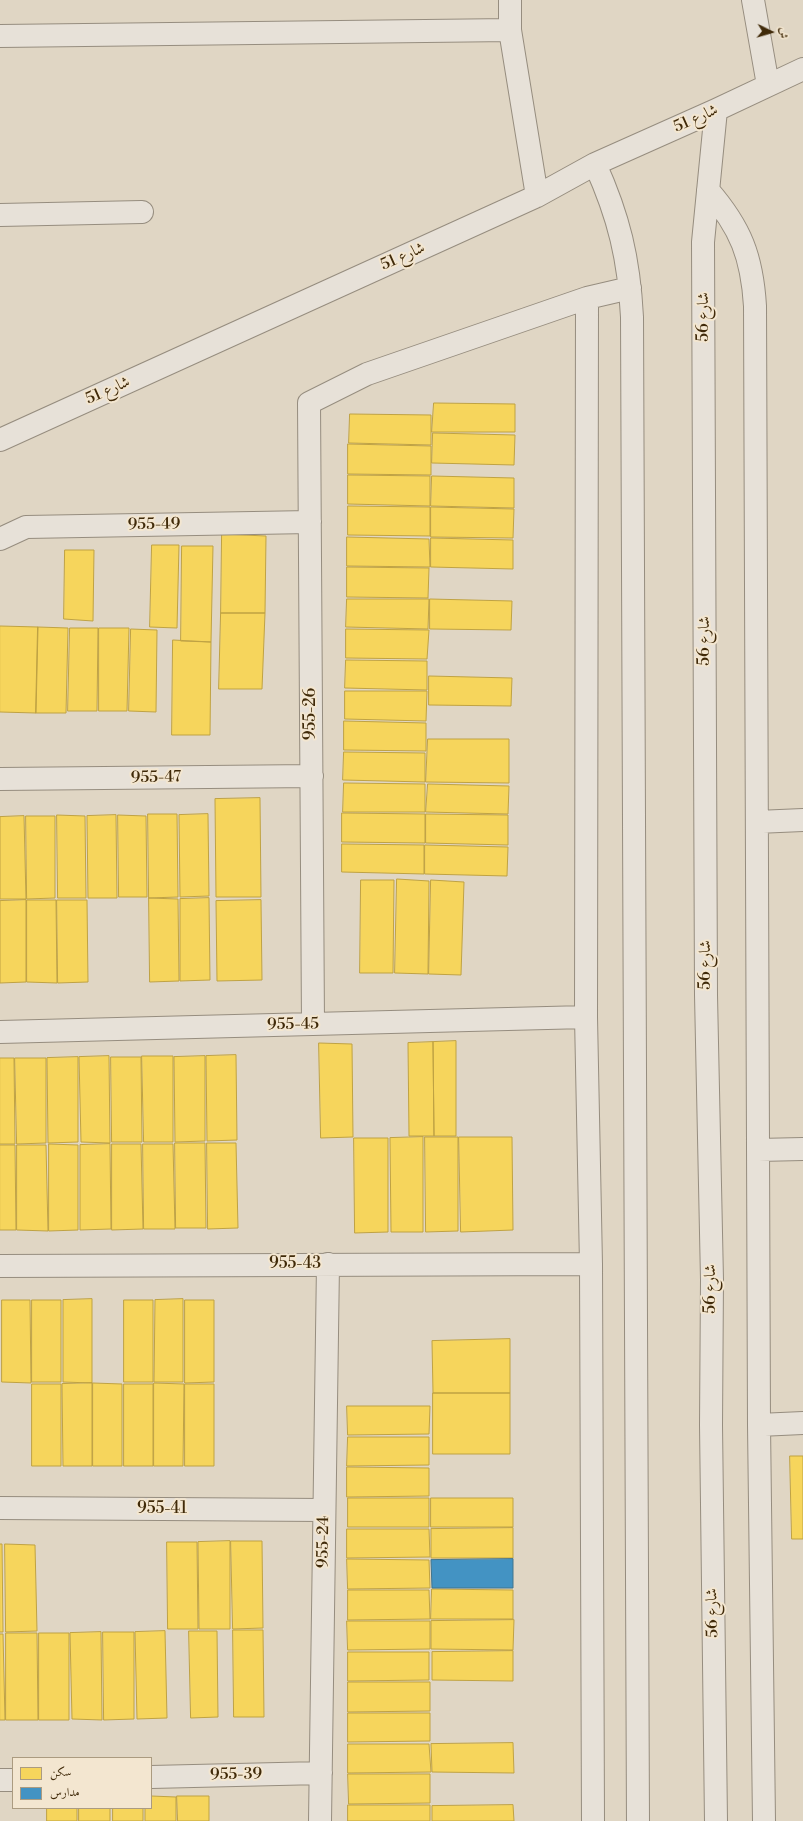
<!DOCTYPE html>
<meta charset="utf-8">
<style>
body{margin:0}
#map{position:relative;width:803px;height:1821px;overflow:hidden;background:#e0d6c4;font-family:"Libre Bodoni",Amiri,serif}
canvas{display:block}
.legend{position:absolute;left:12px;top:1757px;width:140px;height:52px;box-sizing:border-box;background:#f3e6d0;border:1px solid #ab9b80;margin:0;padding:5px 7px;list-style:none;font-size:12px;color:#402a09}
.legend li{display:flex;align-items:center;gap:8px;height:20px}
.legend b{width:20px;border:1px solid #ab9b80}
.north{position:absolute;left:751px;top:12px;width:40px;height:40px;-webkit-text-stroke:3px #f3e6d0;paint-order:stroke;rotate:95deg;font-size:11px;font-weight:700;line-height:16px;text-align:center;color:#402a09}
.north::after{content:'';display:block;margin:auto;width:14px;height:18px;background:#402a09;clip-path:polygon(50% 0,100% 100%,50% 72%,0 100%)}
</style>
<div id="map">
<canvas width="803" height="1821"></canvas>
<ul class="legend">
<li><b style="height:11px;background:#f6d55c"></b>سكن</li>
<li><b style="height:11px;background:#4393c3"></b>مدارس</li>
</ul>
<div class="north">ش</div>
</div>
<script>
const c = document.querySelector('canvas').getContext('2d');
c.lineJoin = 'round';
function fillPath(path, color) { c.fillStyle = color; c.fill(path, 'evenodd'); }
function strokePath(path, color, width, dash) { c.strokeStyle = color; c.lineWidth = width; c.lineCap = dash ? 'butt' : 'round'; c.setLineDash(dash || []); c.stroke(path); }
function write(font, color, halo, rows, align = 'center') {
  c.font = font + ' "Libre Bodoni",Amiri,serif'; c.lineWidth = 4; c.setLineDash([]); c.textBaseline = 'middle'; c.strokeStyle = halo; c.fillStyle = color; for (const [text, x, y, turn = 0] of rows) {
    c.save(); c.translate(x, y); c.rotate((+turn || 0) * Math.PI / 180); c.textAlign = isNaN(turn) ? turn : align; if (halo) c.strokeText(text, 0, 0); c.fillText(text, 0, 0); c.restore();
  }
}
const homes = new Path2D(`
 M434 403 515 404V432H432Z
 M350 414 431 415V445L349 443Z
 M433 433 515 435 514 465 432 463Z
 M348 444 431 446V475L348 474Z
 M348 475 430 476V506L348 504Z
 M432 476 514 478V508L431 506Z
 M348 506 430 507V536L348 535Z
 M431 507 514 509 513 538 431 537Z
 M222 534 266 536 265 613H221Z
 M347 537 429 539 430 567 347 566Z
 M431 538 513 540V569L431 567Z
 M152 545H179L177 628 150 627Z
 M182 546H213L211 642 181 641Z
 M65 550H94L93 621 64 619Z
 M347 567 429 568 428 598 347 597Z
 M347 599H429L428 629 346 627Z
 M430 599 512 601 511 630 430 629Z
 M221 613H265L262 689H219Z
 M0 626 38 627 36 713 0 712Z
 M38 627 68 628 66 713H36Z
 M70 628H98L97 711H68Z
 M99 628H129L127 711H99Z
 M131 629 157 630 156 712 129 711Z
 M346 629 429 630 427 659 346 658Z
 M173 640 211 642 210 735H172Z
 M346 660 427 661V690L345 688Z
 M429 676 512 678 511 706 429 705Z
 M345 691H427L426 721 345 719Z
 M344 721 426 723V751L344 750Z
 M428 739H509V783L426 782Z
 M344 752 425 753V782L343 780Z
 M344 783 425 784V812H343Z
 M428 784 509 786 508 814 426 812Z
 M260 798 261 897H216L215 799Z
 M342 813 425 814V843L342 842Z
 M148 814H177L178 897 149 898Z
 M208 814 209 896 180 897 179 815Z
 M426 814 508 815V845L426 843Z
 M57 815 85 816 86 898H58Z
 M116 815 117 898H88L87 816Z
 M118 815 146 816 147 897H119Z
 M24 816 26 899H0V817Z
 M26 816H55V898L27 899Z
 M342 844 424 845V874L342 872Z
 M425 845 508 847 507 876 425 874Z
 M397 879 429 881 428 974 395 973Z
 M361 880H394L393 973H360Z
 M431 880 464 882 461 975 429 974Z
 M149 898 178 899 179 981 150 982Z
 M209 898 210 980 180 981V899Z
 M26 900V982L0 983V901Z
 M27 900H56L57 983 27 982Z
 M57 900H87L88 982 58 983Z
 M261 900 262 980 217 981 216 901Z
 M456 1041V1136H434L433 1042Z
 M433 1042 434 1136H409L408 1043Z
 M319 1043 352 1044 353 1137 321 1138Z
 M236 1055 237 1140 207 1141 206 1056Z
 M109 1056 110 1143 81 1142 79 1057Z
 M142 1056H173V1142H144Z
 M205 1056V1141L175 1142 174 1057Z
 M78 1057V1142L48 1143 47 1058Z
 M111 1057H141L142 1142H112Z
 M0 1058H14L15 1144H0Z
 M15 1058H46V1143L17 1144Z
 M423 1137V1232H391L390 1138Z
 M425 1137H458V1231L426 1232Z
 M459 1137H512L513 1230 461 1232Z
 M354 1138H388V1232L355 1233Z
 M175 1143H205L206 1228H176Z
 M207 1143H236L238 1228 208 1229Z
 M49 1144 78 1145V1230L49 1231Z
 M110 1144 111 1229 80 1230V1145Z
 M112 1144H141L143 1229 112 1230Z
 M143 1144H173L175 1229H144Z
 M0 1145H15L16 1230H0Z
 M17 1145H46L48 1231 17 1230Z
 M92 1299V1383L63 1382V1300Z
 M183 1299V1382H154L155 1300Z
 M2 1300H30L31 1383 2 1382Z
 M32 1300H61V1382H32Z
 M124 1300H153V1382H124Z
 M185 1300H214V1382L185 1383Z
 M510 1339V1393H433L432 1341Z
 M92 1383V1466H63L62 1384Z
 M93 1383 122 1384V1466H93Z
 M154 1383 184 1384 183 1466H154Z
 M32 1384H61V1466H32Z
 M124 1384H153V1466H124Z
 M185 1384H214V1466H185Z
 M433 1393H510V1454H433Z
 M347 1406H430L429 1434 348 1435Z
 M348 1437H429V1465L347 1466Z
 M790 1456H803V1539H792Z
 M347 1467 429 1468V1496L347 1497Z
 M348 1498H429V1527H348Z
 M431 1498H513V1527H431Z
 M513 1528V1558H431V1529Z
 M347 1529H429L430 1557 347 1558Z
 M230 1541V1629H199L198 1542Z
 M231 1541H262L263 1628 233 1629Z
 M167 1542H197L198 1629H168Z
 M0 1544H2L3 1632H0Z
 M5 1544 35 1545 37 1631 6 1632Z
 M347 1559 429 1560 430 1588 348 1589Z
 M432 1589 513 1590V1619H431Z
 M348 1590H429L430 1619 348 1620Z
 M514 1620 513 1650 431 1649V1621Z
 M347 1621H430V1649L348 1650Z
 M233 1630H263L264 1717H234Z
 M165 1631 167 1718 137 1719 135 1632Z
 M189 1631H217L218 1717 191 1718Z
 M101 1632 102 1720 72 1719 70 1633Z
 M103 1632H134V1719L104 1720Z
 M6 1633H37L38 1720H6Z
 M39 1633H69V1720H39Z
 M0 1634H3L5 1720H0Z
 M513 1651V1681L432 1680V1652Z
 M348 1652H429V1680L348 1681Z
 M348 1682H430V1711L348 1712Z
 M348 1713H430V1741L348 1742Z
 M513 1743 514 1773 432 1772 431 1744Z
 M348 1744H429L431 1772 348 1773Z
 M348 1774H430V1803L349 1804Z
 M151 1796 176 1797V1821H145V1808H151Z
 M177 1796H209V1821H178Z
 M348 1805H430V1821H348Z
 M513 1805 514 1821H432V1806Z
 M47 1808H77V1821H47Z
 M79 1808H110V1821H79Z
 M113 1808H143V1821H113Z`);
fillPath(homes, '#f6d55c');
strokePath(homes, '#bfa243', 1);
const schools = new Path2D(`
 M513 1559V1588H432L431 1560Z`);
fillPath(schools, '#4393c3');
strokePath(schools, '#42748b', 1);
const minor = new Path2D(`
 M510 0V30L537 196
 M753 0 768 85
 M0 36 510 30
 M716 110 703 242 706 995 712 1280 711 1425 716 1821
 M595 164C619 217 629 259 632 317L638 1821
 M708 190C741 228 752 257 755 306L759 1425 764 1821
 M0 215 142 212
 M587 298 586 1017 591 1264 593 1821
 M0 440 537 196 595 164 716 110 803 69
 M0 539 26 527 310 522
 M0 779 312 776
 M757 822 803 820
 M313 1024 309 403 367 374 587 298 630 288
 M0 1032 586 1017
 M758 1150 803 1149
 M0 1266 591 1264
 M759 1425 803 1423
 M0 1508 324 1510
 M151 1777 321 1773
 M0 1780H13
 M320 1821 328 1264`);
strokePath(minor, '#968d7f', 24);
strokePath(minor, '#e7e1d8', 22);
write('16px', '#402a09', '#f3e6d0', [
 ["شارع 51",696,119,-24],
 ["شارع 51",403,257,-24],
 ["شارع 56",704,317,-90],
 ["شارع 51",108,391,-24],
 ["955-49",154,525,-1],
 ["شارع 56",705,641,-90],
 ["955-26",311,714,-90],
 ["955-47",156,778,-1],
 ["شارع 56",706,965,-90],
 ["955-45",293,1025,-1],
 ["955-43",295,1264],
 ["شارع 56",711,1289,-90],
 ["955-41",162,1509],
 ["955-24",324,1542,-89],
 ["شارع 56",713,1613,-91],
 ["955-39",236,1775,-1]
]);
</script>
